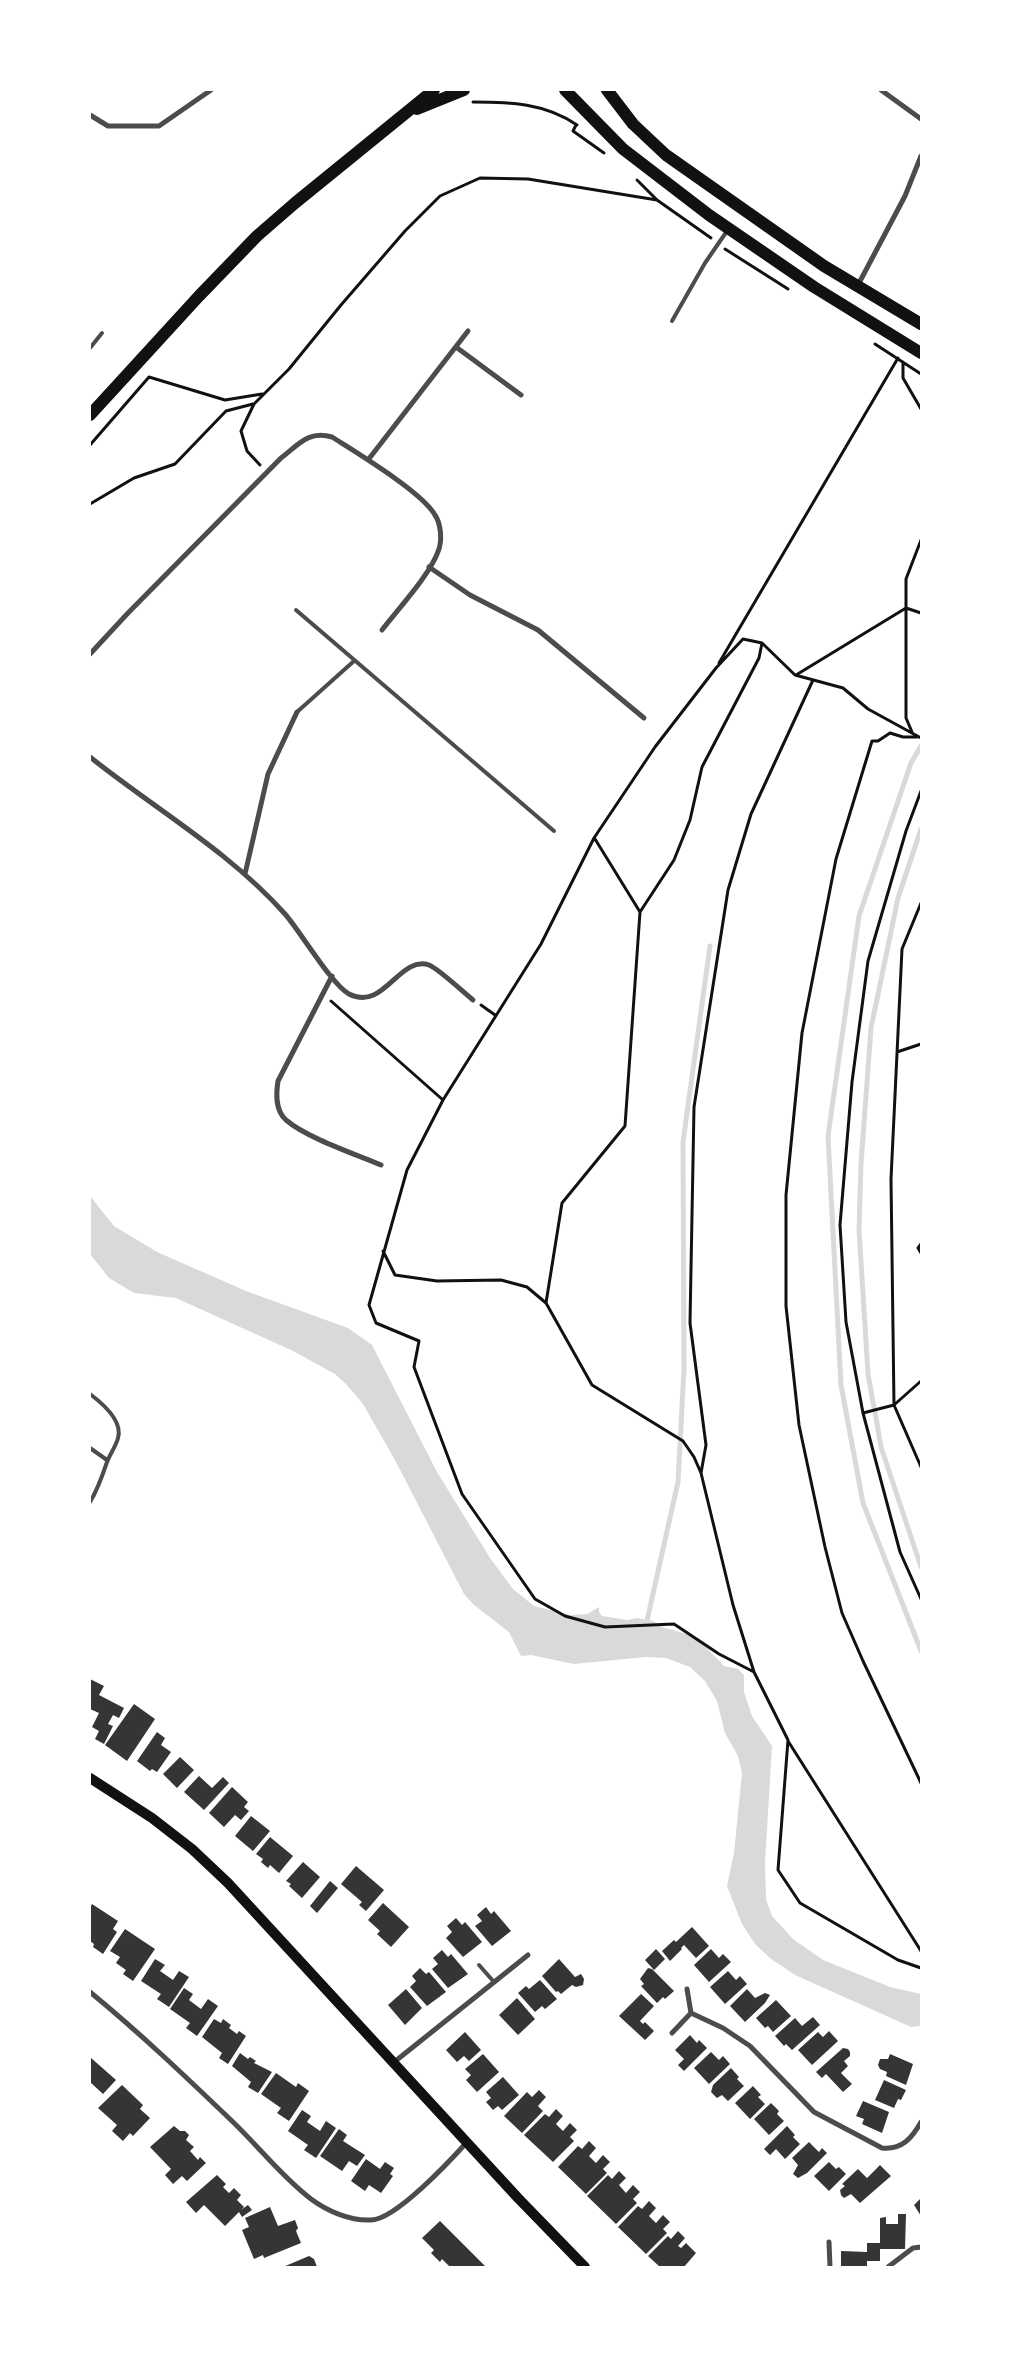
<!DOCTYPE html>
<style>
body{margin:0}
#map{position:relative;width:1011px;height:2357px;overflow:hidden;background:#fff;font-family:Montserrat,sans-serif}
canvas{display:block}
.frame{position:absolute;inset:0;border:91px solid #fff;pointer-events:none}
</style>
<div id="map">
<canvas width="1011" height="2357"></canvas>
<div class="frame"></div>
</div>
<script>
const c = document.querySelector('canvas').getContext('2d');
c.lineJoin = 'round';
function fillPath(path, color) { c.fillStyle = color; c.fill(path, 'evenodd'); }
function strokePath(path, color, width, dash) { c.strokeStyle = color; c.lineWidth = width; c.lineCap = dash ? 'butt' : 'round'; c.setLineDash(dash || []); c.stroke(path); }
fillPath(new Path2D(`
 M90 1196 114 1226 157 1252 246 1291 348 1328 372 1345 437 1472 490 1558 513 1589 534 1606 569 1615 587 1614 599 1607V1612L602 1616 627 1620 637 1618 653 1621 662 1627 690 1635 703 1644 724 1666 738 1669 744 1675V1692L752 1716 772 1746 765 1863 766 1899 772 1916 793 1939 823 1960 890 1987 921 1994V2026L911 2027 795 1975 771 1959 755 1944 742 1924 727 1886 734 1853 742 1773 738 1756 725 1733 717 1701 705 1681 690 1667 666 1658 646 1657 574 1664 531 1655 521 1656 509 1632 474 1605 464 1594 395 1460 363 1404 347 1385 335 1374 293 1351 176 1298 134 1293 109 1278 90 1254Z`), '#d9d9d9');
strokePath(new Path2D(`
 M921 746 911 763 859 916 828 1136 841 1385 863 1503 921 1651
 M874 1408 868 1374 859 1230 861 1164 871 1028 898 898 921 829
 M875 1412 881 1447 921 1567
 M646 1625 678 1482 684 1369 683 1142 710 946`), '#d9d9d9', 5);
fillPath(new Path2D(`
 M90 1679 104 1686 99 1695 124 1708 119 1718 113 1715 108 1724 113 1726 104 1744 95 1739 99 1731 92 1727 99 1713 90 1709Z
 M134 1704 155 1719 127 1761 105 1745Z
 M157 1732 165 1738 161 1745 171 1752 157 1772 152 1769 150 1771 137 1761Z
 M180 1757 194 1770 177 1788 163 1774Z
 M199 1776 212 1788 223 1777 229 1783 204 1810 184 1792Z
 M232 1787 248 1802 244 1807 249 1811 241 1820 235 1815 224 1827 209 1813Z
 M251 1816 270 1831 253 1851 235 1836Z
 M270 1837 293 1856 279 1873 270 1865 268 1868 261 1862 263 1859 256 1854Z
 M303 1862 320 1877 302 1898 289 1886 291 1884 286 1881Z
 M356 1866 384 1890 366 1911 359 1905 362 1902 341 1884Z
 M330 1881 338 1888 317 1913 310 1906Z
 M383 1903 409 1927 391 1947 377 1934 380 1931 368 1920Z
 M92 1904 118 1921 113 1929 117 1932 103 1954 93 1947 94 1944 90 1941V1908Z
 M486 1907 491 1914 494 1911 511 1931 492 1946 475 1926 482 1921 477 1915Z
 M456 1918 462 1925 465 1922 482 1942 463 1957 446 1938 452 1932 447 1926Z
 M692 1927 709 1946 696 1958 684 1945 681 1948 682 1949 670 1961 662 1951 674 1940 676 1942Z
 M125 1929 155 1949 133 1981 123 1974 126 1970 116 1963 120 1957 110 1951Z
 M656 1949 665 1959 654 1970 645 1960Z
 M711 1949 719 1958 723 1954 731 1962 709 1982 694 1965Z
 M442 1950 448 1957 451 1954 468 1974 448 1988 432 1969 438 1964 433 1958Z
 M155 1959 165 1965 160 1971 173 1980 179 1971 189 1977 169 2007 157 1999 161 1994 141 1981Z
 M559 1959 575 1977 581 1974 584 1979 583 1985 576 1987 572 1985 561 1994 558 1991 556 1992 542 1976Z
 M420 1968 426 1974 429 1972 446 1992 427 2006 410 1987 416 1981 412 1976Z
 M648 1968 652 1969 674 1991 665 1999 663 1997 657 2003 641 1986 644 1984 640 1979Z
 M728 1971 736 1980 740 1976 747 1984 725 2004 710 1987Z
 M540 1980 557 1999 545 2009 542 2006 535 2012 518 1993 526 1986 529 1989Z
 M184 1988 193 1994 189 2000 201 2009 208 1999 218 2006 197 2036 186 2028 190 2023 170 2009Z
 M406 1989 422 2008 405 2025 388 2005Z
 M747 1989 755 1998 765 1993 770 1995 765 2003 745 2022 730 2006Z
 M641 1994 654 2006 640 2021 643 2024 645 2022 654 2031 645 2040 619 2016Z
 M517 1998 535 2019 518 2035 499 2015Z
 M776 2000 791 2016 773 2032 768 2026 765 2028 756 2018Z
 M813 2017 820 2025 792 2050 786 2044 784 2046 775 2036 795 2018 802 2026Z
 M214 2019 221 2023 223 2019 231 2025 229 2028 237 2034 239 2031 246 2036 228 2064 219 2058 222 2053 202 2037Z
 M829 2031 838 2041 812 2065 798 2050 818 2032 823 2037Z
 M465 2032 481 2050 469 2061 464 2056 457 2062 446 2050Z
 M690 2035 697 2043 699 2040 707 2048 684 2071 678 2065 684 2059 675 2050Z
 M843 2048 848 2049 850 2052V2056L844 2061 848 2066 841 2073 852 2084 843 2092 826 2074 822 2078 816 2072Z
 M711 2052 719 2060 723 2056 730 2064 709 2084 694 2068Z
 M240 2053 248 2059 250 2057 256 2061 254 2063 272 2072 258 2093 248 2087 251 2082 232 2066Z
 M483 2054 499 2072 477 2092 466 2080 471 2075 465 2069Z
 M890 2054 913 2064 906 2085 886 2076 887 2072 880 2069 878 2065 880 2059H888Z
 M90 2057 116 2080 103 2094 90 2082Z
 M731 2068 739 2077 737 2079 744 2086 728 2101 722 2095 717 2098 711 2092 713 2085Z
 M276 2073 296 2087 298 2083 309 2091 289 2121 277 2113 281 2108 261 2094Z
 M503 2077 519 2095 502 2110 498 2106 493 2110 486 2102 491 2098 486 2092Z
 M884 2080 906 2090 901 2100 898 2099 894 2108 875 2100Z
 M122 2085 143 2105 140 2109 150 2118 133 2136 130 2133 123 2141 112 2131 117 2125 98 2108Z
 M753 2086 761 2095 758 2097 765 2104 750 2119 735 2103Z
 M539 2090 546 2097 538 2106 543 2111 522 2133 504 2116 527 2092 532 2097Z
 M863 2101 889 2112 882 2133 862 2124 864 2119 856 2116Z
 M771 2103 779 2111 777 2114 784 2121 769 2135 754 2119Z
 M556 2109 563 2116 556 2124 563 2131 570 2123 577 2130 570 2137 574 2141 553 2162 524 2135 545 2114 549 2117Z
 M302 2110 311 2116 307 2122 320 2131 326 2121 336 2128 316 2158 304 2150 308 2145 288 2131Z
 M174 2126 180 2131H185L189 2135 186 2140 194 2147 190 2151 198 2160 200 2157 206 2163 187 2181 182 2176 173 2184 165 2175 171 2169 150 2147Z
 M787 2126 795 2135 793 2137 800 2144 785 2159 776 2149 770 2155 764 2149Z
 M339 2129 347 2135 343 2141 365 2155 357 2166 349 2161 342 2171 320 2156Z
 M589 2141 596 2148 589 2156 596 2163 603 2155 610 2162 603 2169 607 2173 586 2194 558 2167 578 2146 582 2149Z
 M809 2142 819 2152 822 2148 827 2153 807 2173 798 2178 793 2174 798 2165 792 2158Z
 M366 2159 380 2169 385 2162 394 2168 390 2174 393 2176 381 2193 369 2185 365 2191 351 2181Z
 M829 2162 836 2169 839 2167 846 2174 829 2191 814 2176Z
 M880 2165 891 2176 860 2203 851 2194 844 2198 841 2195 840 2190 845 2186 842 2184 858 2169 867 2178Z
 M619 2171 626 2178 619 2185 626 2193 633 2185 640 2192 633 2199 637 2203 616 2224 587 2196 608 2175 612 2179Z
 M217 2175 226 2184 223 2187 229 2193 234 2188 241 2195 237 2200 244 2207 241 2210 248 2205 252 2210 242 2217 239 2212 225 2226 204 2205 196 2213 186 2202Z
 M921 2198V2216L914 2205Z
 M649 2201 656 2208 649 2216 656 2223 663 2215 670 2222 663 2229 667 2233 646 2254 618 2227 638 2206 642 2209Z
 M270 2207 278 2226 295 2220 298 2228 296 2231 301 2243 264 2258 263 2255 254 2259 242 2230 249 2227 245 2218Z
 M898 2214H906L905 2249H880V2261H867V2267H841V2251L867 2252V2243H880V2218L886 2217V2224H898Z
 M440 2221 486 2267H450L442 2259 440 2262 431 2253 434 2250 422 2238Z
 M678 2231 685 2238 678 2246 681 2248 686 2243 696 2253 684 2267H660L648 2256 668 2236 671 2239Z
 M309 2256 314 2259 317 2267H283Z`), '#353535');
strokePath(new Path2D(`
 M473 102C510 102 545 103 577 125
 M576 125 573 131 604 153
 M637 180 657 200 711 238
 M725 249 788 289
 M875 344 921 374
 M903 362V378L921 409
 M90 445 149 377 225 400 262 394
 M260 465 247 451 241 431 254 404 289 369 341 305 405 231 440 196 480 178 528 179 657 200
 M90 504 134 478 175 464 226 411 253 404
 M719 663 898 358
 M796 675 906 608 921 613
 M912 732 906 718V579L921 540
 M917 737H903L890 733 878 741H872L836 859 802 1033 786 1195V1306L799 1425 825 1547 842 1613 863 1661 921 1783
 M921 738 868 709 843 688 795 675 762 643 743 639 716 668 655 747 594 838 541 944 443 1100 407 1170 369 1305 376 1323 419 1341 414 1367 462 1494 535 1599 565 1616 605 1627 674 1624 719 1654 754 1672 788 1740 778 1870 800 1903 898 1960 921 1968
 M921 791 906 831 868 961 852 1082 840 1225 846 1322 863 1413 900 1552 921 1599
 M595 839 640 912
 M921 903 902 949 891 1179 894 1405 921 1467
 M331 1001 443 1100
 M481 1005 495 1015
 M897 1052 921 1044
 M921 1244 918 1248 921 1253
 M383 1251 395 1275 437 1281 501 1280 527 1287 546 1303 592 1385 683 1441 694 1457 701 1473 733 1605 754 1672
 M546 1303 562 1203 625 1126 640 912 674 860 690 820 702 767 759 658 762 643
 M863 1413 894 1405 921 1381
 M701 1473 706 1445 690 1323 694 1107 728 890 751 814 813 680
 M788 1741 921 1951`), '#111', 3);
strokePath(new Path2D(`
 M672 321 705 263 727 231
 M90 348 102 333
 M296 610 554 831
 M297 712 354 661
 M90 1394C102 1403 123 1421 118 1438 116 1446 110 1454 107 1462 102 1477 98 1489 90 1502
 M90 1448 107 1460
 M479 1965 494 1982`), '#4c4c4c', 4);
strokePath(new Path2D(`
 M881 90 921 119
 M90 115 108 126H159L211 90
 M858 285 905 196 921 156
 M456 347 521 395
 M368 460 468 331
 M429 567 470 595 538 630 644 718
 M90 654 128 613 281 458C299 444 309 430 332 437 357 453 422 492 435 515 441 524 442 539 439 549 431 574 398 609 382 630
 M90 757C155 809 229 851 285 914 300 931 332 985 349 994 384 1012 399 955 429 965 439 969 463 992 473 1000
 M245 874 268 774 297 712
 M332 976 278 1081C276 1094 275 1110 286 1120 307 1138 355 1154 381 1165
 M687 1989 691 2013 723 2028 750 2046 814 2112 882 2148C902 2150 912 2138 921 2122
 M90 1992C140 2033 186 2077 233 2122 259 2147 282 2177 311 2199 327 2211 350 2221 371 2220 395 2220 450 2161 467 2142
 M672 2033 691 2013
 M393 2063 528 1955
 M829 2242 830 2267
 M888 2267 913 2248 921 2247`), '#4c4c4c', 5);
strokePath(new Path2D(`
 M90 1778 152 1818 192 1849 228 1883 518 2198 585 2267`), '#111', 10);
strokePath(new Path2D(`
 M565 90 623 149 709 215 814 287 921 353
 M607 90 633 124 666 155 824 266 921 324
 M417 109 464 90
 M90 415 199 296 257 236 295 203 434 90`), '#111', 12);
</script>
